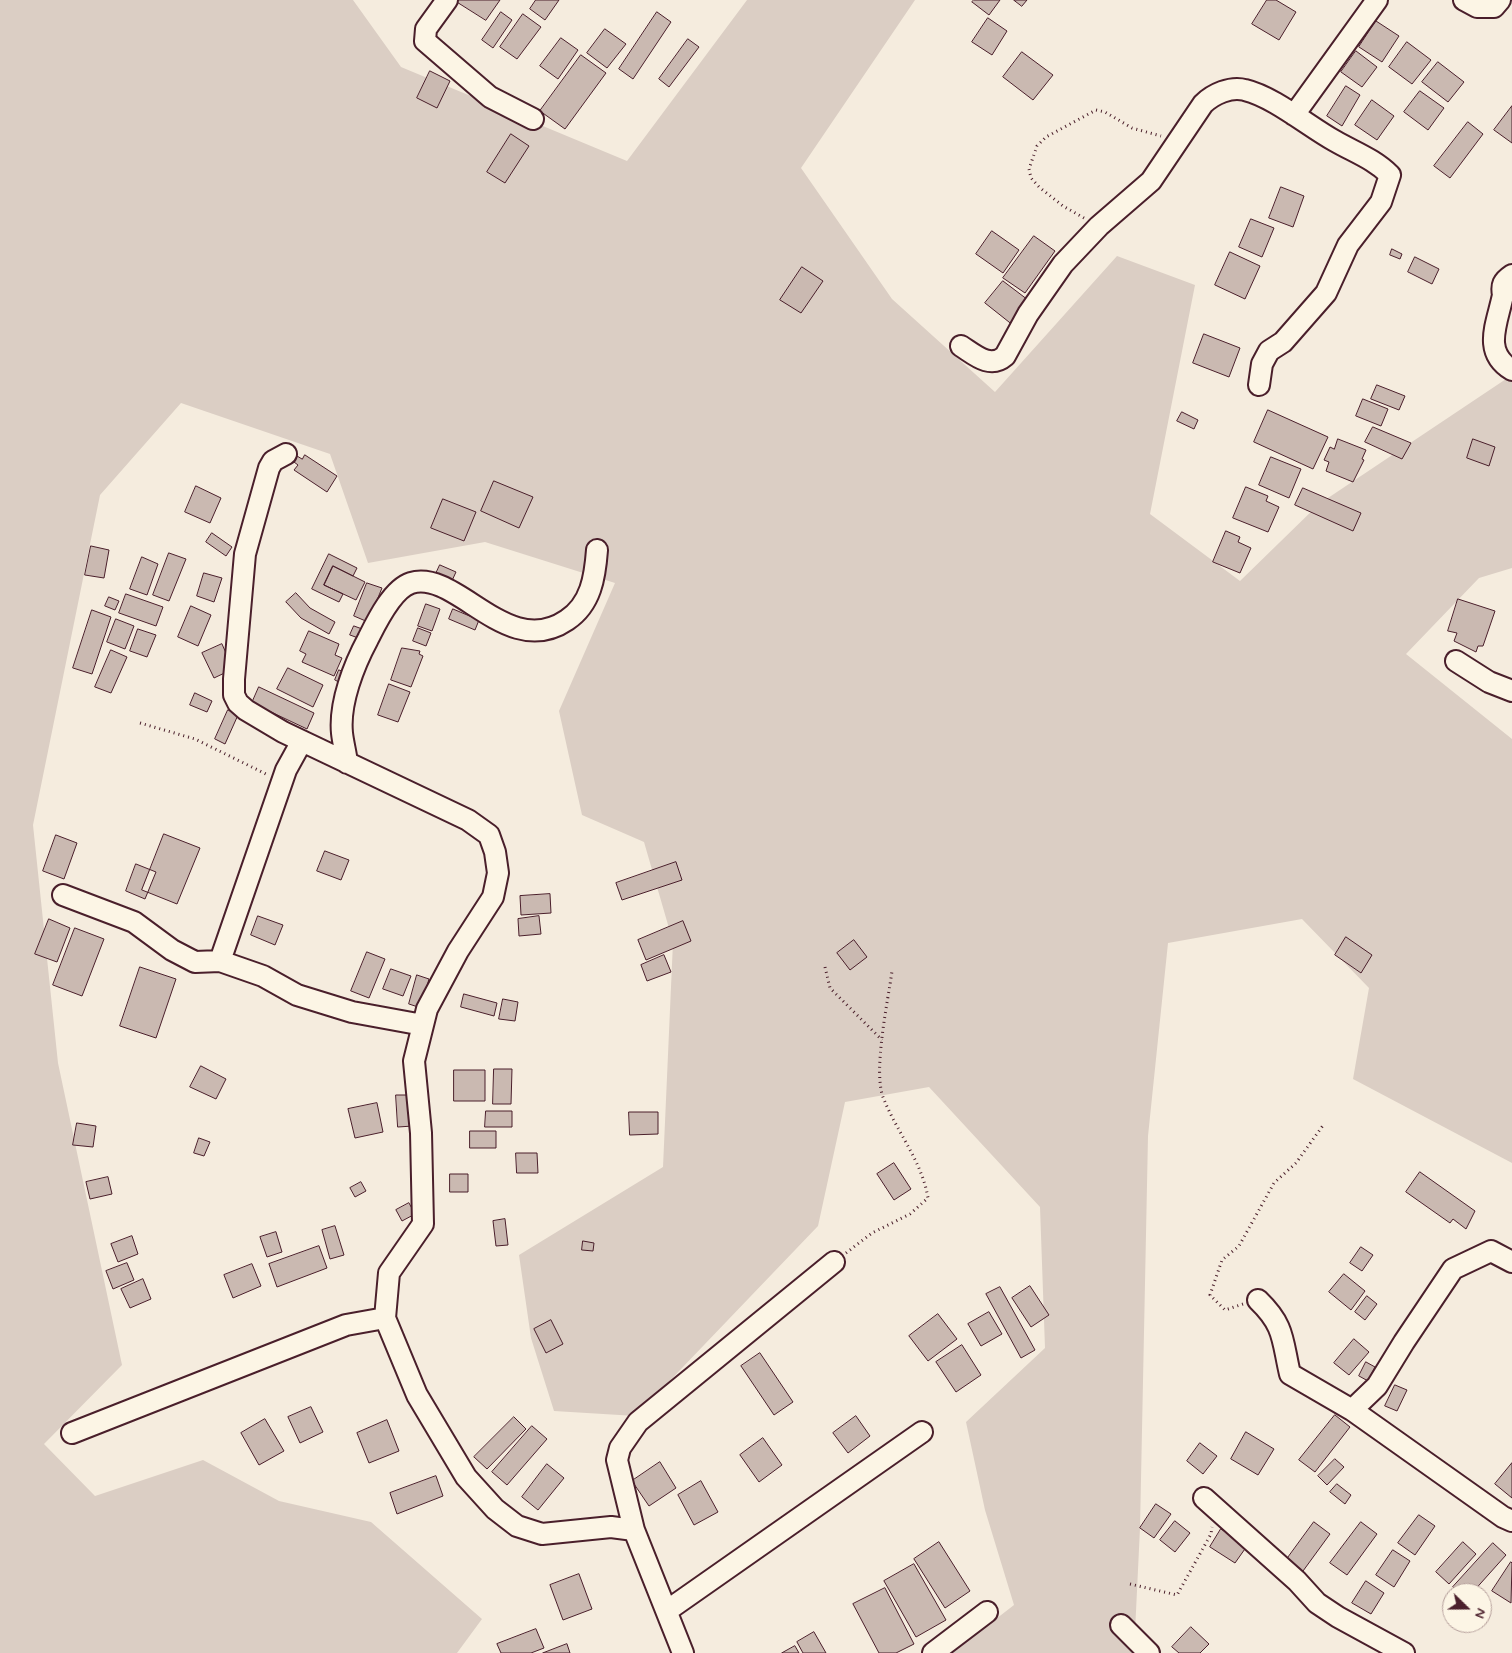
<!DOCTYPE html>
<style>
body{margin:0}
#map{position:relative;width:1512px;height:1653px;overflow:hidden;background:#f5ecde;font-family:Mynerve,sans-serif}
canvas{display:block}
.north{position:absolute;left:1442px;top:1583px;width:50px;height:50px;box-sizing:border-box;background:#fcf5e5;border:1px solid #b59f9b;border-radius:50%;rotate:112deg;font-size:14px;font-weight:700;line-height:20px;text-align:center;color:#4a1f2b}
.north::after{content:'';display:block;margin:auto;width:18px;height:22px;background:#4a1f2b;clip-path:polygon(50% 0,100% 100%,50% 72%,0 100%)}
</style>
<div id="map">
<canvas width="1512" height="1653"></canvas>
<div class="north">N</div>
</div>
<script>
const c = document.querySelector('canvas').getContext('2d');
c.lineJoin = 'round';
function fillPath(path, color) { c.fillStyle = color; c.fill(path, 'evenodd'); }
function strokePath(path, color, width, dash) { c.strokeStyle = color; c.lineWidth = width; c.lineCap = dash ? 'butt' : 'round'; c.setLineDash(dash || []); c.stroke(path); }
fillPath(new Path2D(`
 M0 0H353L401 67 627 161 747 0H915L801 168 892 299 995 392 1117 256 1195 285 1150 514 1240 581 1319 504 1512 375V568L1479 578 1406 654 1512 739V1163L1353 1079 1369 988 1302 919 1168 943 1148 1136 1140 1528 1134 1653H952L1014 1605 985 1510 966 1422 1045 1348 1040 1207 929 1087 845 1102 818 1226 636 1416 554 1411 531 1338 519 1255 663 1167 673 942 644 842 582 815 559 711 615 583 485 542 368 563 330 454 181 403 100 495 33 825 58 1063 122 1365 44 1444 95 1496 203 1460 279 1501 371 1522 482 1619 457 1653H0Z`), '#dbcec4');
const building = new Path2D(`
 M454 0H500L486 20Z
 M536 0H559L545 20 530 9Z
 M974 0H1000L989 15 972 2Z
 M1014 0H1027L1022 6Z
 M1267 0H1276L1296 12 1279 40 1252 24Z
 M501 12 512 20 493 48 482 40Z
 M657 12 671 22 633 79 619 69Z
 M523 14 541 27 517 59 500 47Z
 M988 18 1007 31 992 55 972 42Z
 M1376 21 1399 36 1382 62 1359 47Z
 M605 29 626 44 607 68 587 53Z
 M561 38 578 50 558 79 540 66Z
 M688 39 699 47 669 87 659 79Z
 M1407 42 1431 60 1412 84 1389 67Z
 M1356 51 1377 67 1362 87 1341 72Z
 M1022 52 1053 75 1033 100 1003 77Z
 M581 55 606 73 565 129 540 111Z
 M1438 62 1464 82 1448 102 1422 82Z
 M430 71 450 81 437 108 417 98Z
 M1346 86 1360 95 1342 126 1327 116Z
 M1420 91 1444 108 1428 130 1404 112Z
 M1372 100 1394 116 1377 140 1355 125Z
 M1512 106V143L1494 130Z
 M1468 122 1483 134 1450 178 1434 166Z
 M511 134 529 146 505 183 487 172Z
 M1281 187 1304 196 1293 227 1269 218Z
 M1251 219 1274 228 1262 257 1239 247Z
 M992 231 1019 250 1003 273 976 254Z
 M1034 236 1055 251 1025 293 1003 278Z
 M1392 249 1402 254 1400 259 1390 255Z
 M1230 252 1260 266 1245 299 1215 285Z
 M1415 257 1439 269 1432 284 1408 272Z
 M802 267 823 281 801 313 780 300Z
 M1003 281 1032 303 1014 326 985 303Z
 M1204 334 1240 348 1229 377 1193 363Z
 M1377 385 1405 396 1399 410 1371 399Z
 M1363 399 1388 409 1381 426 1356 416Z
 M1268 410 1328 437 1313 469 1254 442Z
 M1182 412 1198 420 1194 429 1177 421Z
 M1373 427 1411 443 1402 459 1365 442Z
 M1338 439 1366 450 1362 459 1364 460 1353 482 1326 471 1329 462 1324 460 1330 447 1334 449Z
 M1473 439 1495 447 1489 466 1467 458Z
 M305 455 337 476 327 492 294 470 298 465 294 462 297 456 302 459Z
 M1271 457 1301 469 1289 498 1259 485Z
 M494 481 533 497 519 528 481 511Z
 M196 486 221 498 210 523 185 512Z
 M1246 487 1268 496 1266 501 1279 507 1268 532 1233 518Z
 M1303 488 1361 513 1353 531 1295 505Z
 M443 499 476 512 464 541 431 528Z
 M1226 531 1240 537 1238 542 1251 548 1240 573 1213 562Z
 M212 533 232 547 226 556 206 542Z
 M91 546 109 550 104 578 85 575Z
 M169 553 186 559 169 601 153 595Z
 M329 554 357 568 353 576 333 566 324 585 343 594 339 602 312 589Z
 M142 557 158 564 147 595 130 589Z
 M440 565 456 572 450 585 434 578Z
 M333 566 365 582 356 600 324 585Z
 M204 573 222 578 214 602 197 596Z
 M367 583 382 588 368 622 354 616Z
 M296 593 310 608 335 622 329 634 301 618 286 602Z
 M126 594 163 607 156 626 119 613Z
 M109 597 119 601 115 610 105 606Z
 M1458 599 1495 611 1483 646H1478L1476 652 1454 641 1457 633 1448 631Z
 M426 604 440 609 432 631 418 626Z
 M191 606 211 615 198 646 178 637Z
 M453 609 479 620 475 630 449 619Z
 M92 610 111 617 92 674 73 668Z
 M116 619 134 626 125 649 107 642Z
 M354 626 365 630 361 639 350 635Z
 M418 628 431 633 426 646 413 641Z
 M138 629 156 635 147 657 130 651Z
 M309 631 339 644 335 655 342 658 334 676 302 662 306 654 300 651Z
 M222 644 233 669 214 678 202 653Z
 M402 648 420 651 419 654 423 656 411 687 391 680Z
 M111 650 127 657 111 693 95 687Z
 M288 668 323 685 313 707 277 689Z
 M339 670 349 674 344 685 335 680Z
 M389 684 410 692 398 722 378 715Z
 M259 687 314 713 307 729 252 703Z
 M195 693 212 701 207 712 190 705Z
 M228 710 238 715 225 744 215 739Z
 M164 834 200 848 177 904 142 890Z
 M56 835 77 843 64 879 43 871Z
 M325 851 349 860 341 880 317 871Z
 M676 862 682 880 622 900 616 883Z
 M136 864 156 872 145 899 126 891Z
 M550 894 551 913 521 915 520 896Z
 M258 916 283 925 275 945 251 935Z
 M539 916 541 934 519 936 518 919Z
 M49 919 70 928 57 962 35 954Z
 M683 921 691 941 646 960 638 940Z
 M75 928 104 939 82 996 53 985Z
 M1346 937 1372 955 1361 973 1335 955Z
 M854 940 867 957 850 970 837 953Z
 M367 952 385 959 369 998 351 991Z
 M664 955 671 972 647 981 641 965Z
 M140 967 176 979 156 1038 120 1026Z
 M391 969 411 976 403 996 383 989Z
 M417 975 429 979 421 1008 409 1004Z
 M464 994 497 1003 494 1016 461 1007Z
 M503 999 518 1002 515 1021 499 1019Z
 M201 1066 226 1079 216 1099 190 1087Z
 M494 1069H512L511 1104H493Z
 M454 1070H485V1101H454Z
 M396 1095H411L413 1126 398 1127Z
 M377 1103 383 1132 355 1138 348 1109Z
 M486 1111H512V1127H485Z
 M629 1112H658V1134L630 1135Z
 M77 1123 96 1126 93 1147 73 1145Z
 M470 1131H496V1148H470Z
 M199 1138 210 1142 204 1156 194 1153Z
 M516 1153H537L538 1173H517Z
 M894 1163 911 1189 894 1200 877 1174Z
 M1420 1172 1475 1211 1466 1229 1453 1219 1450 1223 1406 1192Z
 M450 1174H468V1192H450Z
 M108 1177 112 1194 90 1199 86 1182Z
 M361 1182 366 1191 355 1197 350 1188Z
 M409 1203 415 1214 402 1221 396 1210Z
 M505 1219 508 1245 496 1246 493 1221Z
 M335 1226 344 1255 330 1259 322 1230Z
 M276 1232 282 1252 267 1257 260 1237Z
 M132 1236 138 1254 118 1262 111 1244Z
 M583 1241 594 1243 593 1251 582 1250Z
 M319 1246 327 1268 277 1287 269 1264Z
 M1361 1247 1373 1255 1362 1271 1350 1263Z
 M127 1263 134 1280 113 1289 106 1271Z
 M252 1264 261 1286 233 1298 224 1275Z
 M1344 1274 1365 1291 1351 1310 1329 1292Z
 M143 1279 151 1299 130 1308 121 1289Z
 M1030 1286 1049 1315 1031 1327 1012 1298Z
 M1000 1287 1035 1350 1021 1358 986 1294Z
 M1367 1296 1377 1304 1365 1320 1355 1312Z
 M989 1312 1002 1334 981 1346 968 1324Z
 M938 1314 957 1339 928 1361 909 1336Z
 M551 1320 563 1344 546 1353 534 1329Z
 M1354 1339 1369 1352 1349 1375 1334 1363Z
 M962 1345 981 1375 956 1392 936 1362Z
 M760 1353 793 1402 774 1415 741 1366Z
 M1366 1362 1375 1367 1368 1381 1359 1376Z
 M1395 1385 1407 1390 1397 1411 1385 1406Z
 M311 1407 323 1432 300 1443 288 1417Z
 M1335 1415 1350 1427 1315 1472 1299 1460Z
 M856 1416 870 1436 848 1453 833 1433Z
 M514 1417 526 1429 487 1469 474 1457Z
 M265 1419 284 1451 259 1465 241 1433Z
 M387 1420 399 1451 369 1463 357 1433Z
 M532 1426 547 1439 507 1485 492 1472Z
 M1246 1432 1274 1449 1258 1475 1231 1459Z
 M763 1438 782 1465 759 1482 740 1455Z
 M1200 1443 1217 1456 1203 1474 1187 1461Z
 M1335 1459 1344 1467 1327 1485 1318 1476Z
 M660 1462 676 1488 649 1506 632 1481Z
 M1512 1463V1498L1495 1484Z
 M547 1464 564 1478 538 1510 522 1497Z
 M436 1476 443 1496 397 1514 390 1493Z
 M701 1481 718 1512 694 1525 678 1495Z
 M1337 1484 1351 1495 1345 1504 1330 1492Z
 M1156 1504 1171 1514 1154 1538 1140 1528Z
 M1419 1515 1435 1526 1415 1555 1398 1543Z
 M1175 1521 1190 1533 1175 1552 1160 1540Z
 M1314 1522 1330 1534 1303 1571 1287 1559Z
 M1361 1522 1377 1534 1347 1575 1330 1563Z
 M1221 1529 1247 1546 1235 1563 1210 1547Z
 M939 1542 970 1591 945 1608 914 1559Z
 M1463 1542 1476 1554 1449 1584 1436 1572Z
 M1493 1543 1506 1555 1472 1593H1460L1453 1587Z
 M1393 1550 1410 1561 1394 1587 1376 1575Z
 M1511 1562 1512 1563 1511 1603 1492 1591Z
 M914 1564 946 1620 916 1637 884 1581Z
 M579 1574 592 1609 563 1620 550 1585Z
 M1366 1581 1384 1593 1371 1614 1352 1603Z
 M885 1588 914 1644 896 1653H879L853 1604Z
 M1191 1627 1209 1644 1200 1653H1179L1172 1647Z
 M536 1629 544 1648 531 1653H501L497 1644Z
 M814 1632 826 1653H803L797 1642Z
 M567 1644 570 1653H543Z
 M795 1646 799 1653H782Z`);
fillPath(building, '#cab9b1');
strokePath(building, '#4a1f2b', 1);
const minor = new Path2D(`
 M447 0 426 29 425 41 490 97 533 119
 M1464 0 1477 7H1494L1500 0
 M1294 115 1377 0
 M1512 275C1503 281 1501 285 1503 295 1497 324 1482 352 1512 370
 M961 346C975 355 990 369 1005 356L1028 314 1063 264 1099 226 1151 181 1203 104C1213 94 1231 86 1245 90 1274 97 1308 126 1335 141 1354 152 1374 159 1390 175L1381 202 1348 245 1326 293 1283 342 1269 351 1262 364 1259 385
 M286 454 273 461 269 468 245 554 234 679V695L238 703 246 710 283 732 468 820 489 835 495 852 498 873 493 897 458 951 427 1009 414 1061 421 1133 423 1224 389 1273 385 1318 417 1395 466 1477 495 1509 517 1526 542 1534 611 1527 634 1530
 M1456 661 1489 682 1512 691
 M347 763C346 753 343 743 342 733 339 703 354 665 368 639 376 623 392 589 411 583 457 569 507 661 567 620 591 604 595 577 597 550
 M63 895 134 922 172 950 195 962 220 961 263 976 297 995 352 1012 423 1025
 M220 961 286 770 302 741
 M1258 1300C1285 1326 1282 1340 1290 1374L1352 1410 1503 1517 1512 1521
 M1352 1410 1377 1386 1404 1342 1453 1269 1491 1251 1512 1262
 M72 1433 346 1325 385 1318
 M1204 1498 1297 1581 1317 1603 1338 1617 1404 1653
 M668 1610 922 1432
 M1121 1625 1149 1653
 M683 1653 634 1530 617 1460 620 1448 638 1422 834 1262
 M933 1653 987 1612`);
strokePath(minor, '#4a1f2b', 24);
strokePath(new Path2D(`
 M1084 218 1063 206 1039 187 1031 178 1029 169 1037 146 1046 137 1096 110 1105 112 1132 128 1161 136
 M140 723 195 739 268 775
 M825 967 830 988 882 1040
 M846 1253 872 1233 910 1214 928 1198C922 1161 896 1131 883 1097 873 1070 888 1001 892 971
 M1243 1304 1225 1310 1210 1295 1222 1260 1239 1246 1274 1183 1296 1163 1324 1124
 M1130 1584 1177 1595 1211 1534 1212 1527`), '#4a1f2b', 3, [1, 4]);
strokePath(minor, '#fcf5e5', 20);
</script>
